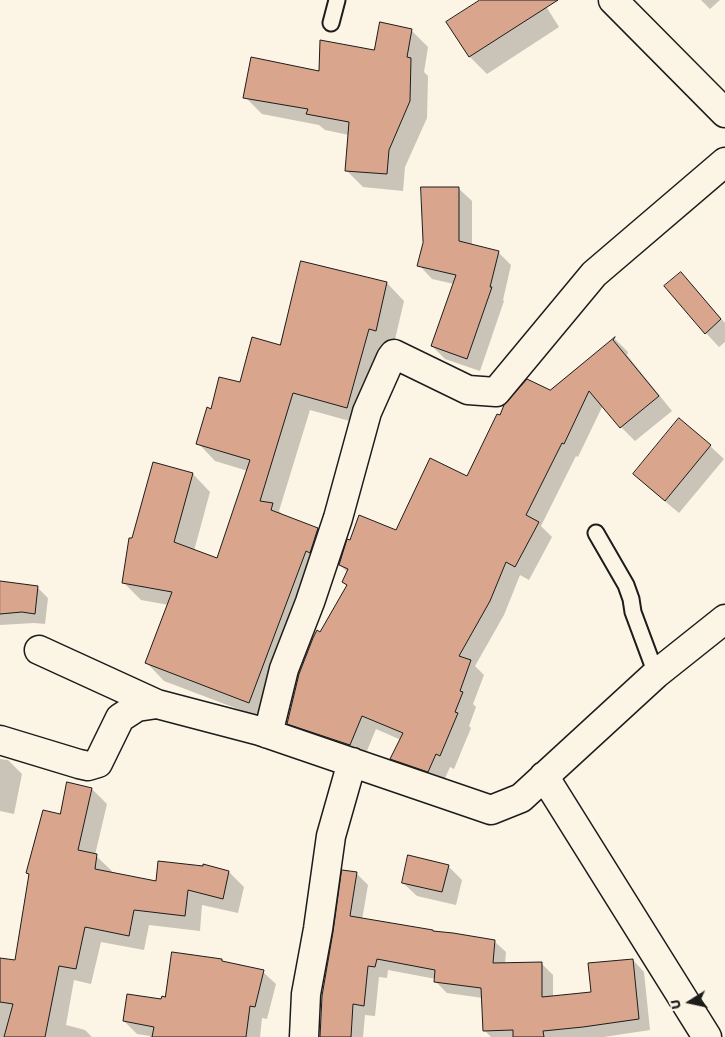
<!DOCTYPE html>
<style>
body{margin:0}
#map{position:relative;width:725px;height:1037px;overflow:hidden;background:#fcf5e5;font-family:"Shantell Sans",sans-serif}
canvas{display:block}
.north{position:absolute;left:665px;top:977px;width:50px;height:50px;-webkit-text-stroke:4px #fcf5e5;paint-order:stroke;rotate:260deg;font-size:14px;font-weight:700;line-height:20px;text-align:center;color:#1c1c1c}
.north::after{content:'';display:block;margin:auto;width:18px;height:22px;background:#1c1c1c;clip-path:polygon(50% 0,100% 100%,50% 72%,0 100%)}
</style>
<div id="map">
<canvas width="725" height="1037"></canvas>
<div class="north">U</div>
</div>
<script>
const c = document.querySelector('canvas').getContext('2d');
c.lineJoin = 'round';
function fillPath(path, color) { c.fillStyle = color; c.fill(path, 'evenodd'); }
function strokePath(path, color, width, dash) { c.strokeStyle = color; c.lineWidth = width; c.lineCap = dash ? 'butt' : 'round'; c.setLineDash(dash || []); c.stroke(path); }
fillPath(new Path2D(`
 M481 0H542L559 27 487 74 470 57 448 22Z
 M701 0H720L710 9Z
 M411 30 428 47 424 72 428 76 427 118 405 167 403 191 363 187 346 170 349 135 325 130 319 125 262 114 245 97 320 72 375 52Z
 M458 188 472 201V246L498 252 511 265 503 300 504 301 480 371 445 359 432 346 454 284 432 279 419 265Z
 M681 274 694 287 725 323V342L719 347 706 333Z
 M387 283 404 301 393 348 364 425 310 410 279 511 285 517 317 529 335 547 267 720 164 681 147 663 169 605 141 600 123 582 154 463 193 474 210 492 194 551 217 560 248 471 215 461 198 443 212 410 281 346Z
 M615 339 628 352 627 355 672 411 635 441 621 427 603 405 578 457 576 456 541 526 552 537 529 580 520 575 504 615 475 666 484 675 473 704 476 707 469 726 471 728 454 769 450 767 442 785 406 773 392 759 401 740 376 729 364 758 302 737 288 723 321 633 348 586 343 582 348 573 340 565 396 531 467 477 500 417 550 392Z
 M710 446 724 459 679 513 649 488 635 474Z
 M0 582 37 587 48 598 45 624 34 623 0 625Z
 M0 759 8 760 22 774 14 814 0 811Z
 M68 784 92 789 107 804 95 855 112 871V873L157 882 229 872 244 887 238 913 202 905 200 931 149 925 144 950 101 942 91 984 74 980 66 1025 85 1030 92 1037H0V960L16 961 30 876 28 873 61 816Z
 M448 866 462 880 456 905 417 896 403 883Z
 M356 873 368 885 362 920 435 933 494 941 506 952 505 964 541 963 553 975V997L592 993 633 960 644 972 650 1030 604 1037H491L485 1031 483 998 447 993 435 981 436 979 388 970 387 978 379 977 375 1016 365 1015 363 1037H321Z
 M222 962 263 972 276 984 267 1019 262 1018 260 1037H150V1036L137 1034 124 1021 166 998Z`), '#0003');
const building = new Path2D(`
 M480 0H558L469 57 446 22Z
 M380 22 412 29 407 57 411 58 410 101 389 150 387 174 345 171 349 122 306 114 308 109 243 98 251 57 319 71 320 40 374 50Z
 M421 187H459V241L499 251 490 287H492L467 359 431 346 456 275 417 266 423 243Z
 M301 261 387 282 376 331 369 329 347 408 293 393 260 501 273 503 271 510 318 528 310 553 306 551 249 703 145 663 172 592 122 583 129 538H132L153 462 193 473 174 542 217 558 250 460 196 444 207 407 211 409 219 377 240 382 252 337 280 345Z
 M681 272 721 319 705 334 664 286Z
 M615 337 613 340 659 396 620 428 589 391 564 444 562 443 526 515 539 522 515 567 506 562 490 601 459 656 471 660 460 691 463 692 455 712 458 713 440 756 436 754 428 772 390 759 403 733 362 716 350 745 287 724 299 674 313 638 317 630 320 632 347 585 342 582 348 569 339 565 347 539 350 540 359 515 396 530 430 458 467 476 497 414 500 415 504 405 527 379 550 390Z
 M679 418 711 445 665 501 633 474Z
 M0 581 38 586 35 614 22 612 0 614Z
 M67 782 92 788 78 850 97 854 95 869 156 881 158 861 203 866V864L229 871 223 899 188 890 185 916 134 910 129 936 85 927 76 969 59 966 45 1037H4L13 1004 0 1002V958L15 960 29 874 26 873 43 810 60 814Z
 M408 855 449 865 442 892 402 883Z
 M342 870 357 872 350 916 433 930V931L453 933 495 940 493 963 542 962V997L591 992 588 963 633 959 639 1019 583 1027 543 1031 544 1037H513V1030L483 1031 481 988 434 982 435 970 377 959 375 967 368 966 364 1006 353 1004 351 1037H320L322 996 333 932Z
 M172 952 222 959V961L264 970 255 1007 250 1006 246 1037H152L154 1027 123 1021 127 994 161 999 162 996 165 997Z`);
fillPath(building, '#d9a68d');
strokePath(building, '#1c1c1c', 1);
const service = new Path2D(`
 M331 23 337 0
 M596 533 626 585 631 599 633 612 656 674`);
const minor = new Path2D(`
 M39 650 157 704 260 731 491 810 521 798 656 674 725 619
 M268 734 284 669 310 602 338 518 367 412 391 358 394 354 468 390 496 392 594 274 725 162
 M0 740 79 764 88 766 98 763 120 718 137 707 157 704
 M544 776 707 1037
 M304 1037 306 994 318 929 331 836 352 762`);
const secondary = new Path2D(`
 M613 0 725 113`);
strokePath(service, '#1c1c1c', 19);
strokePath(minor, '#1c1c1c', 31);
strokePath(secondary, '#1c1c1c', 31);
strokePath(service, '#fcf5e5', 15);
strokePath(minor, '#fcf5e5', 28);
strokePath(secondary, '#fcf5e5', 28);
</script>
